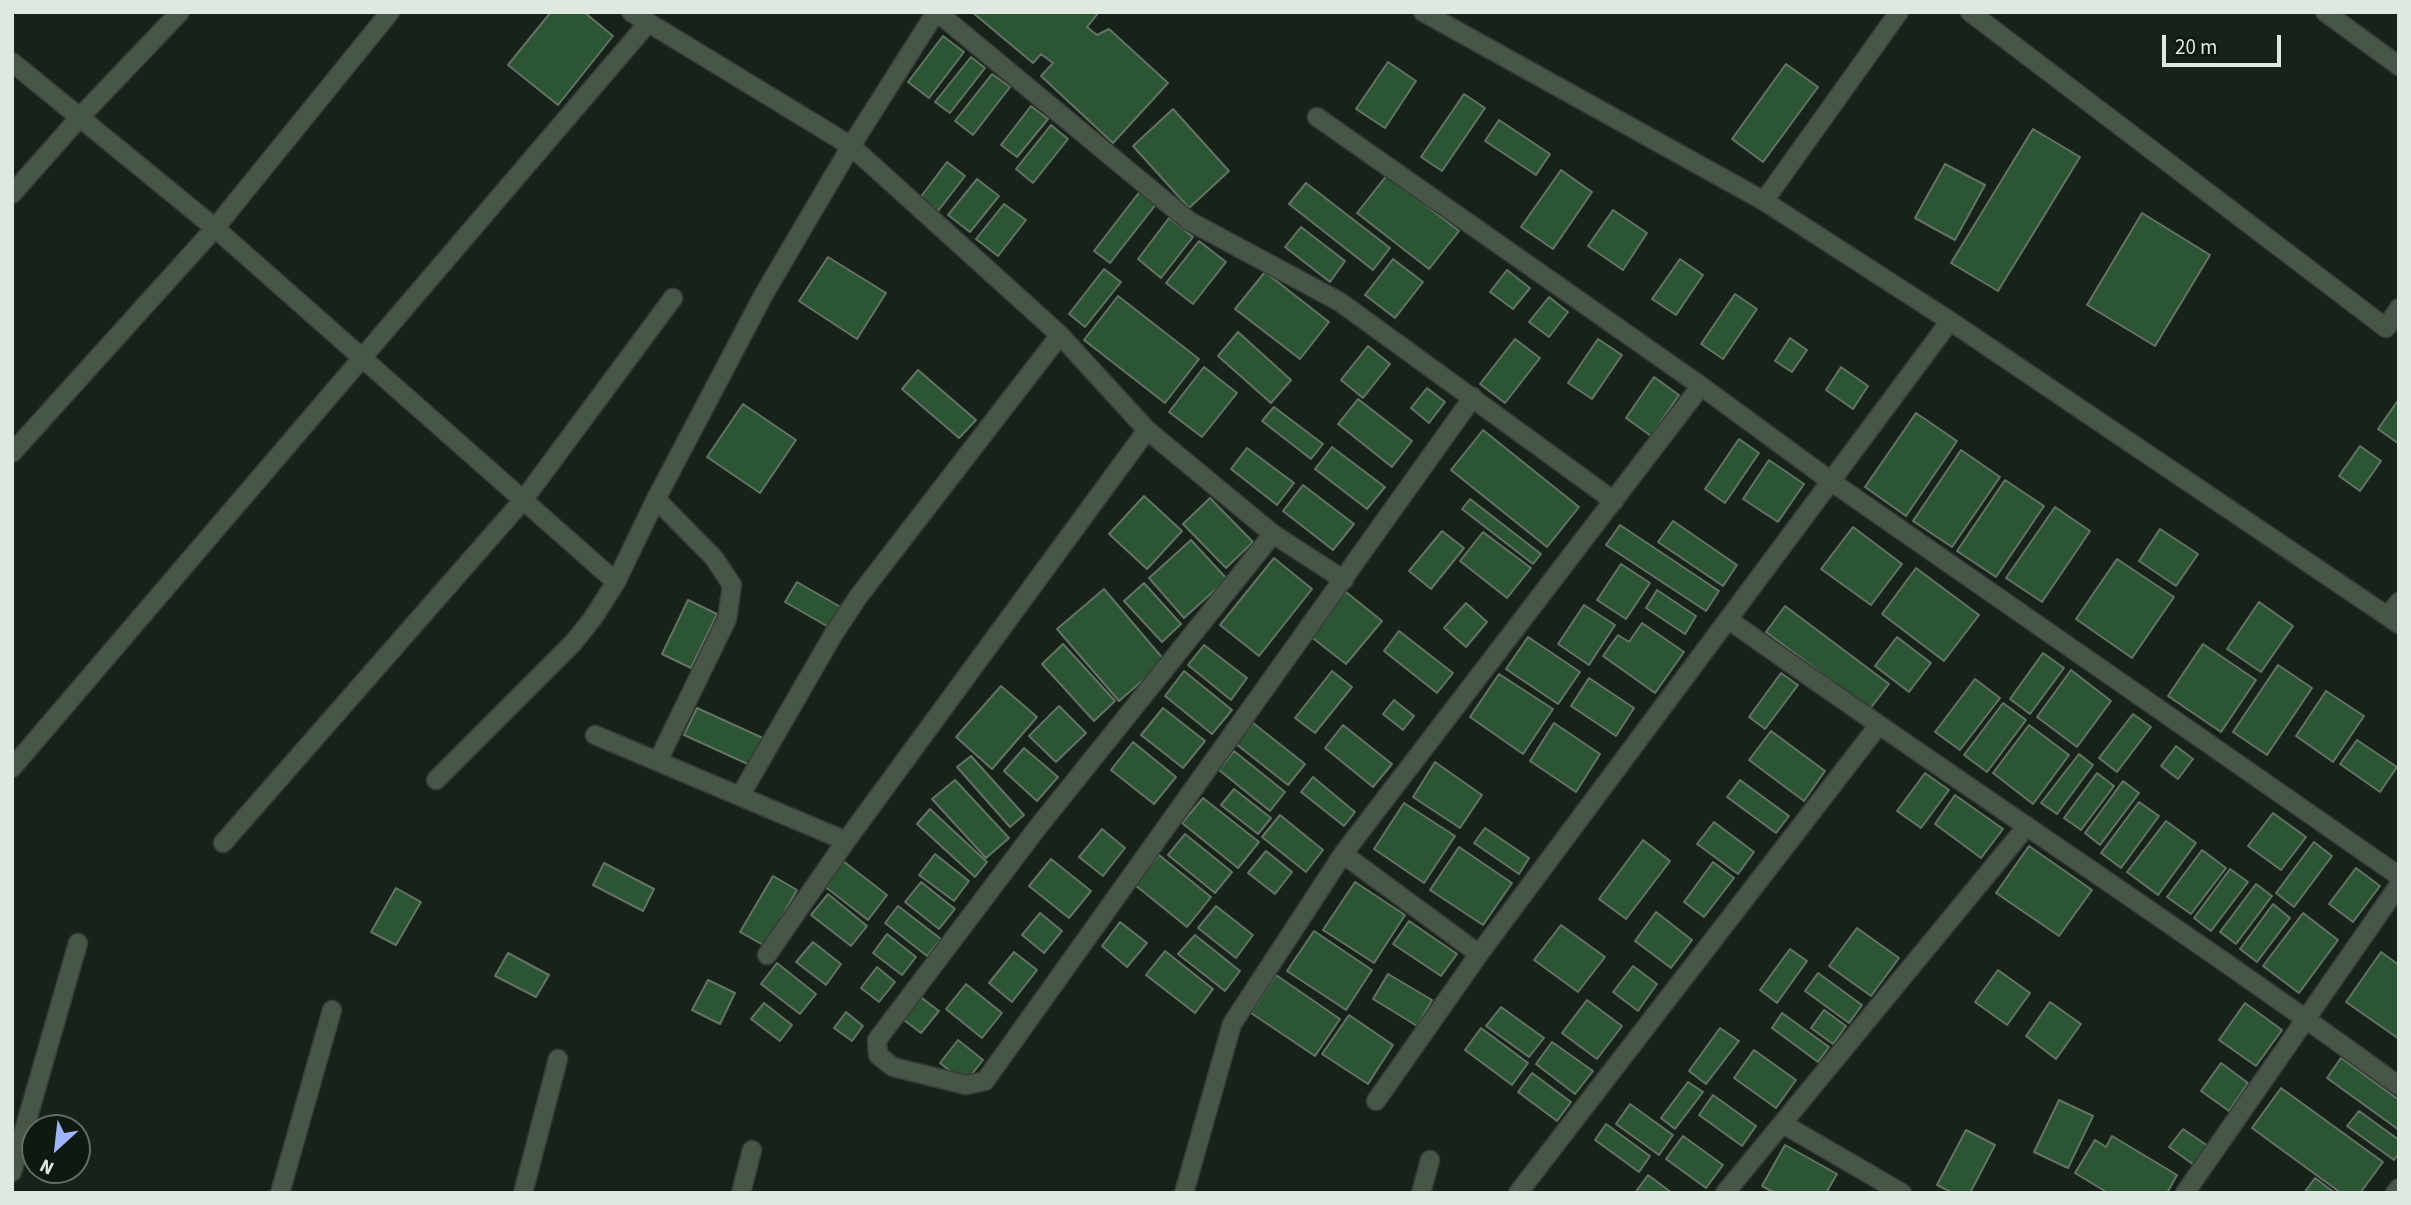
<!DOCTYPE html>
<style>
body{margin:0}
#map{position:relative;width:2411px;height:1205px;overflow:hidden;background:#172319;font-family:"Source Sans 3",sans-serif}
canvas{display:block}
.frame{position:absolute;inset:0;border:14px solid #e0e9e1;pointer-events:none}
.north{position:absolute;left:21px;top:1114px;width:70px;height:70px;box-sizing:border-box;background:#0e1a10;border:2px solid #626d64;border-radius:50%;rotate:207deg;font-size:19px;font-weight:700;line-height:28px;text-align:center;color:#e0e9e1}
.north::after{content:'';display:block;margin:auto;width:24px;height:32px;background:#a0b3fd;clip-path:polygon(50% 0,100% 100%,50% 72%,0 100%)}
.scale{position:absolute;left:2162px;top:35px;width:119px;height:32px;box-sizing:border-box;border:4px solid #e0e9e1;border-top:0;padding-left:9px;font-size:21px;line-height:24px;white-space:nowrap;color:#e0e9e1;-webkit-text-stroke:5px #0e1a10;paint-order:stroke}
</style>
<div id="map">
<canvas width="2411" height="1205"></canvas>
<div class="frame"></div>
<div class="north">N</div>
<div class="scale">20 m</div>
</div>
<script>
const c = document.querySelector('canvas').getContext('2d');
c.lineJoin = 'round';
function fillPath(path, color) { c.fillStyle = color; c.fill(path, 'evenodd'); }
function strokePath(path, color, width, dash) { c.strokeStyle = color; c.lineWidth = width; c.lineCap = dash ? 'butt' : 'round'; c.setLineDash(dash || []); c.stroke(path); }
const building = new Path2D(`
 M551 12H584L613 36 558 105 508 65Z
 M972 12H1099L1087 27 1097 35 1109 29 1168 83 1113 143 1041 76 1053 63 1041 54 1033 63Z
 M943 36 964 52 929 98 908 82Z
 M971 57 985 68 950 113 935 102Z
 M1388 62 1416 81 1385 128 1356 109Z
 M1786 64 1818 87 1763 162 1732 139Z
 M992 74 1010 87 973 135 955 121Z
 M1464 94 1485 108 1442 171 1421 157Z
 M1031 106 1048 119 1017 157 1001 145Z
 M1173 109 1229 171 1189 208 1133 146Z
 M1499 120 1550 154 1536 175 1485 141Z
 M1051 125 1068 139 1033 183 1016 169Z
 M2033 129 2080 157 1998 291 1951 263Z
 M947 162 965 176 938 211 920 198Z
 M1945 164 1985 185 1955 240 1915 218Z
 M1561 170 1592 192 1553 249 1521 227Z
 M1387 175 1459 231 1429 269 1357 213Z
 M977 179 999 196 970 232 948 215Z
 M1306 183 1390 248 1373 270 1289 204Z
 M1141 190 1157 203 1110 263 1094 251Z
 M1004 204 1026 220 998 256 976 239Z
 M1613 210 1647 233 1623 270 1588 246Z
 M2142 213 2210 255 2155 346 2087 305Z
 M1169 218 1193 237 1161 278 1138 259Z
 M1301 227 1345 261 1330 282 1285 247Z
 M1199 241 1226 262 1193 304 1166 283Z
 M828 257 886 293 857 339 799 301Z
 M1393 259 1423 282 1395 318 1365 295Z
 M1680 259 1703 275 1676 315 1652 299Z
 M1104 269 1121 282 1085 327 1069 314Z
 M1507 270 1530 288 1513 309 1490 292Z
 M1265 272 1329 322 1300 359 1235 309Z
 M1735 294 1757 309 1723 359 1701 344Z
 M1118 296 1199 359 1165 403 1084 340Z
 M1549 297 1568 312 1549 337 1529 322Z
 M1238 332 1291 380 1271 403 1218 356Z
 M1790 338 1807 350 1792 372 1775 361Z
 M1515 339 1540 358 1505 403 1480 384Z
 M1598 339 1622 355 1592 399 1568 383Z
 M1368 346 1390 364 1363 398 1341 380Z
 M1204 367 1237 393 1202 437 1169 412Z
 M1841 367 1868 386 1853 409 1826 390Z
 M918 370 976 420 959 438 902 389Z
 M1654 377 1679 395 1651 436 1626 418Z
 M1427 388 1445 402 1429 423 1411 408Z
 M1358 399 1412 441 1392 467 1338 424Z
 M2399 399V444L2378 429Z
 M743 404 796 440 760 493 707 457Z
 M1274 407 1323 444 1311 459 1262 421Z
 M1916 413 1957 441 1906 516 1865 487Z
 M1483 430 1579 507 1547 547 1451 470Z
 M1739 439 1759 453 1725 503 1705 489Z
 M2360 446 2381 461 2360 491 2339 476Z
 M1332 447 1385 487 1367 509 1315 469Z
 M1247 448 1294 483 1277 505 1231 469Z
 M1961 450 2000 477 1952 547 1913 521Z
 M1769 460 1804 484 1778 522 1743 499Z
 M2005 480 2044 506 1996 577 1957 551Z
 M1303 485 1354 524 1333 550 1283 511Z
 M1144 496 1182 531 1147 569 1109 534Z
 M1210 498 1253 542 1226 568 1183 524Z
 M1470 499 1541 554 1533 564 1462 509Z
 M2055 507 2090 531 2042 602 2006 578Z
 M1673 521 1737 565 1723 586 1658 542Z
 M1620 525 1719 591 1706 611 1606 545Z
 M1853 527 1902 564 1871 605 1821 569Z
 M2160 529 2198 554 2176 586 2139 561Z
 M1442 531 1464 548 1431 589 1409 571Z
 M1483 532 1531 568 1507 598 1460 561Z
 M1191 540 1227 579 1184 618 1149 578Z
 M1274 558 1312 589 1259 656 1220 625Z
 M2117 559 2174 597 2132 658 2076 619Z
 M1621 564 1650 583 1626 619 1597 600Z
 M1916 568 1979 615 1944 661 1882 614Z
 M797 582 844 609 832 629 785 602Z
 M1144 583 1181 624 1162 642 1124 601Z
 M1104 589 1165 661 1119 701 1057 629Z
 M1657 590 1696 616 1685 634 1646 608Z
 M1346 592 1382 621 1346 664 1310 636Z
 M688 600 717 614 691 668 662 654Z
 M2259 602 2293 626 2261 672 2227 649Z
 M1466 603 1487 622 1466 647 1444 628Z
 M1584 605 1615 625 1589 665 1558 644Z
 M1785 606 1889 684 1870 709 1766 632Z
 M1642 623 1684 652 1655 693 1603 656 1618 635 1629 642Z
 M1399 631 1453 673 1437 693 1384 651Z
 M1528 637 1580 672 1558 704 1506 669Z
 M1897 637 1931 663 1909 692 1875 666Z
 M1063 644 1115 701 1094 721 1042 664Z
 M2203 644 2256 680 2221 732 2168 696Z
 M1204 645 1247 678 1231 700 1188 665Z
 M2043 653 2064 668 2030 714 2010 699Z
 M2278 665 2312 688 2267 755 2233 732Z
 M2071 670 2111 701 2077 747 2037 717Z
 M1184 671 1232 710 1212 734 1165 696Z
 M1332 671 1352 687 1315 733 1295 718Z
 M1781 673 1798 685 1765 729 1749 717Z
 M1499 674 1553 709 1523 754 1470 717Z
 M1589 678 1634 708 1616 736 1571 706Z
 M1975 679 2000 698 1960 750 1935 732Z
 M1001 686 1037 717 992 769 956 737Z
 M2326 691 2364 716 2333 762 2296 736Z
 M1394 700 1414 716 1403 730 1383 714Z
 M2003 703 2026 720 1987 772 1964 755Z
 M1059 706 1086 733 1056 762 1029 736Z
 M697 708 765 739 752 766 684 735Z
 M1163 708 1205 741 1183 768 1141 735Z
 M2133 714 2151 727 2117 772 2099 758Z
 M1248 719 1305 764 1288 785 1231 740Z
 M1554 723 1600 754 1576 792 1530 761Z
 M1343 725 1392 764 1373 787 1325 748Z
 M2029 725 2069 755 2033 804 1993 773Z
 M1771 731 1825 771 1804 801 1749 760Z
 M2357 740 2397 767 2380 792 2340 764Z
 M1133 742 1176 777 1154 804 1111 770Z
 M2176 746 2193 759 2178 779 2161 766Z
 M1024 748 1058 777 1037 801 1004 771Z
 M1234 751 1285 792 1270 811 1219 770Z
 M2079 754 2093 765 2057 814 2041 803Z
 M971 756 1024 815 1010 827 957 767Z
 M1435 762 1482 795 1460 828 1413 797Z
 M1925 773 1949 790 1921 828 1897 811Z
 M2097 773 2114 786 2081 830 2064 818Z
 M1313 777 1355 812 1344 826 1301 792Z
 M955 780 1009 838 986 858 932 799Z
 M1740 780 1789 816 1776 833 1727 797Z
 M2123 781 2139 793 2100 845 2085 833Z
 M1234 789 1271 818 1258 834 1221 805Z
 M1955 795 2003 829 1981 858 1935 824Z
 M1203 798 1259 842 1238 868 1182 823Z
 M2139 802 2159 816 2121 868 2101 853Z
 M1404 803 1455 836 1424 883 1374 849Z
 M930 809 987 862 975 877 917 824Z
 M2273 813 2306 837 2281 870 2248 846Z
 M1280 815 1323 850 1306 872 1262 837Z
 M2166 821 2196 843 2158 895 2127 872Z
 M1714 822 1754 852 1738 874 1697 844Z
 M1485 828 1529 858 1519 874 1474 843Z
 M1102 829 1125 848 1103 876 1079 857Z
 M1185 834 1232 872 1215 893 1168 855Z
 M1643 840 1670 861 1626 919 1599 899Z
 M2314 842 2332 856 2294 907 2276 893Z
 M2029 846 2092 890 2059 936 1996 893Z
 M1459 847 1512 883 1483 925 1430 890Z
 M2202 850 2226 868 2191 914 2167 897Z
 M1266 851 1292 872 1275 894 1248 873Z
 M935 854 969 881 954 901 919 875Z
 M1159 855 1211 897 1187 927 1135 885Z
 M1051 859 1091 891 1069 918 1029 886Z
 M843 861 887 895 868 920 823 885Z
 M1713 862 1734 878 1704 917 1684 902Z
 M604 863 654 889 643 911 593 885Z
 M2356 868 2380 886 2353 922 2329 904Z
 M2230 869 2248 882 2211 931 2194 918Z
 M773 876 797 890 765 946 740 932Z
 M921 882 955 909 939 929 905 902Z
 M1355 882 1405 915 1374 963 1323 930Z
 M2256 884 2272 896 2236 944 2220 932Z
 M396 888 421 902 396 945 371 932Z
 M828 894 867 926 851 946 811 915Z
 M2273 904 2290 918 2257 962 2240 949Z
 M898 906 941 939 927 956 885 923Z
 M1216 906 1253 935 1236 958 1198 928Z
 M1656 912 1692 940 1671 968 1635 941Z
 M1040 913 1062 931 1044 953 1022 935Z
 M2303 913 2338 940 2299 993 2263 966Z
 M1409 921 1457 954 1441 976 1393 944Z
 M1120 922 1147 943 1127 967 1102 946Z
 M1561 925 1605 957 1578 992 1534 960Z
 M1857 928 1899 958 1871 996 1829 966Z
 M1314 931 1372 970 1346 1010 1287 971Z
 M887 934 916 957 902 975 873 953Z
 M1195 935 1240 971 1225 991 1178 954Z
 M813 942 841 964 826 985 796 962Z
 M1790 949 1807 961 1777 1003 1760 990Z
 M1165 951 1213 989 1195 1013 1146 975Z
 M1014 952 1037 970 1012 1002 989 983Z
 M2381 952 2399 965V1039L2346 1002Z
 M508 953 549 975 536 997 495 976Z
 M777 963 816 994 800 1014 761 984Z
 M1633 966 1657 984 1638 1011 1613 992Z
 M877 967 895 982 879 1002 861 988Z
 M1998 970 2030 993 2007 1025 1975 1002Z
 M1818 973 1862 1005 1849 1023 1805 991Z
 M1388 974 1432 1000 1417 1026 1373 999Z
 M1276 975 1340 1019 1315 1056 1251 1013Z
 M708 980 735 993 720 1024 692 1010Z
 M966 984 1002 1013 982 1038 946 1009Z
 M918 995 939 1011 921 1033 900 1017Z
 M1587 1000 1622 1026 1597 1059 1562 1033Z
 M2050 1002 2081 1024 2056 1059 2026 1036Z
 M764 1003 792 1025 780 1041 751 1019Z
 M2245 1003 2282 1030 2256 1066 2219 1040Z
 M1501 1007 1544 1038 1529 1057 1486 1026Z
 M1824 1010 1846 1026 1833 1044 1811 1028Z
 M846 1012 863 1026 852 1041 834 1028Z
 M1782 1013 1829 1047 1818 1062 1772 1028Z
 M1349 1015 1393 1045 1368 1084 1322 1054Z
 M1481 1028 1528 1063 1512 1085 1465 1050Z
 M1720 1028 1739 1041 1706 1084 1689 1071Z
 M958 1040 983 1060 965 1083 940 1063Z
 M1552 1042 1593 1071 1575 1094 1536 1064Z
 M1754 1050 1796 1080 1776 1108 1734 1078Z
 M2341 1058 2399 1100V1130L2327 1078Z
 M2221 1063 2248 1083 2229 1111 2201 1091Z
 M1532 1073 1571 1102 1557 1121 1518 1092Z
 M1688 1082 1703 1092 1675 1129 1661 1118Z
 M2281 1088 2383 1162 2360 1193H2341L2252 1128Z
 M1713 1095 1756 1126 1742 1146 1699 1115Z
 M2059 1100 2093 1116 2068 1168 2034 1152Z
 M1630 1104 1673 1135 1659 1155 1616 1124Z
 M2359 1111 2399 1140V1153L2394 1160 2347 1126Z
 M1606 1124 1650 1156 1639 1172 1595 1140Z
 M2183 1129 2208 1146 2194 1165 2169 1147Z
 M1966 1130 1995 1145 1970 1193H1953L1937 1185Z
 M1683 1136 1723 1165 1706 1188 1666 1159Z
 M2112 1136 2177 1175 2167 1193H2108L2075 1173 2095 1140 2106 1147Z
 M1785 1145 1837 1174 1826 1193H1775L1762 1186Z
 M1648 1175 1672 1193H1635Z
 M2315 1178 2335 1193H2304Z`);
fillPath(building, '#2b5533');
strokePath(building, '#647366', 2);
const minor = new Path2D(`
 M390 12 215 228 616 582
 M631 12 851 146 1060 335 1147 430 1273 534 1344 580
 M937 12 1189 221 1340 302 1614 501
 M1423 12 1764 201 1950 321 2399 624
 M1970 12 2386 328 2399 308
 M2325 12 2399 66
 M12 62 215 228 12 453
 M1317 117 1701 386 1832 482 2399 876
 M12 194 80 117 180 12
 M1764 201 1899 12
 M656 499 714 558 732 585 727 619 658 761
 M1273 534 1038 827 877 1040 878 1055 893 1067 966 1085 985 1081 1473 397
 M2388 616 2399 602
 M1729 620C1951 778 2179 926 2399 1086
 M595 735 846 841
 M12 768 648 23
 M436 780 573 643 593 618 616 582 656 499 764 294 851 146 936 12
 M740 796 833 635 858 597 1060 335
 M223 843 524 499 673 298
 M1343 854 1479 954
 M767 955 846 841 1147 430
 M1376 1101 1479 954 1950 321
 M1783 1124 1902 1193
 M12 1172 78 943
 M280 1193 332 1010
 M523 1193 558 1059
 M741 1193 752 1150
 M1184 1193 1232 1024 1343 854 1701 386
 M1421 1193 1430 1160
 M1518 1193 1878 726
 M1725 1193 2027 826
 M2185 1193 2399 885
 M2395 1193 2399 1188`);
strokePath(minor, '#343d35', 21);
strokePath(minor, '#48564a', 18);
</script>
